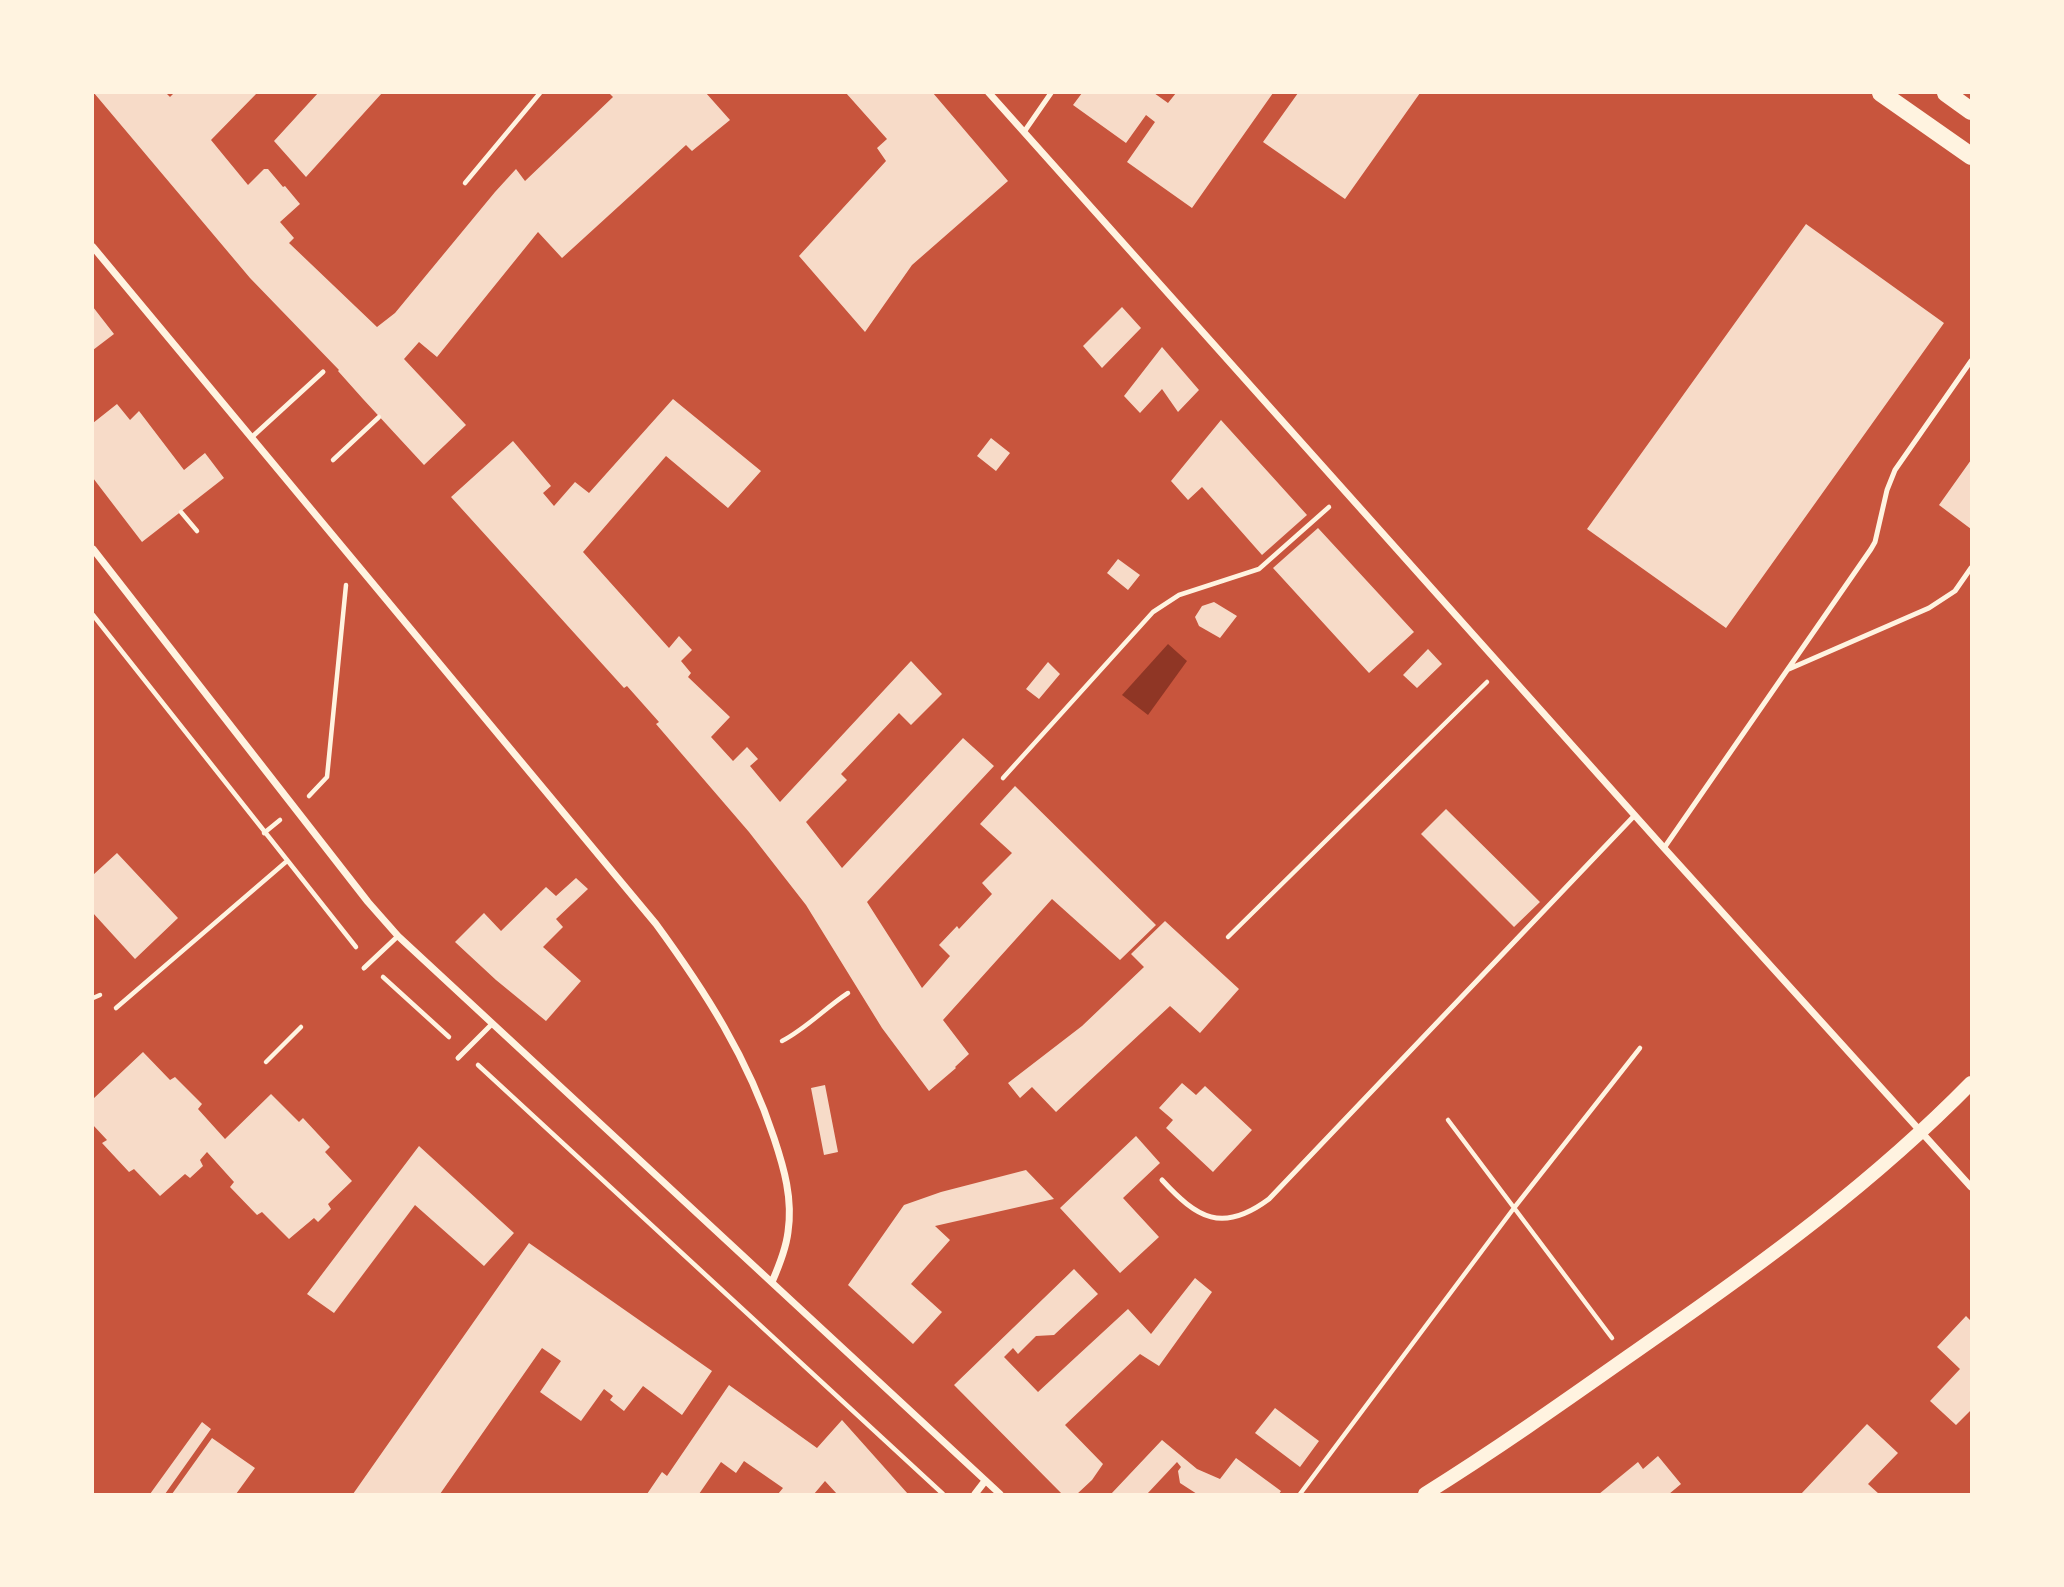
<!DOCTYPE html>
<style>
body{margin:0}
#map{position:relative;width:2064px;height:1587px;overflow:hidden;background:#c8553d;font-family:Arial,sans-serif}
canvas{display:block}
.frame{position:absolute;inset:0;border:94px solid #fff3e0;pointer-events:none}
</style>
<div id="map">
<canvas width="2064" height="1587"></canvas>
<div class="frame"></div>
</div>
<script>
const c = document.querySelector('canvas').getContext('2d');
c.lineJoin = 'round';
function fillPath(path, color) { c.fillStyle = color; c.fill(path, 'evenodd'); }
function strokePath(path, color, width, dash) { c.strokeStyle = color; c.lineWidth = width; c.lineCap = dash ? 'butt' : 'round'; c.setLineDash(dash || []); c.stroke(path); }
fillPath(new Path2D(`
 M1168 644 1187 661 1148 715 1122 695Z`), '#8f3625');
fillPath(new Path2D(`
 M94 93H166L170 97 174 93H257L211 140 248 185 264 169H268L283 187 285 186 300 204 280 222 294 238 289 243 377 327 395 313 495 192 516 169 525 181 613 97 609 93H706L730 120 692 151 686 145 562 258 538 232 437 357 419 342 404 359 466 425 424 465 363 399 338 371 339 370 250 278Z
 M318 93H382L306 177 274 141Z
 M846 93H933L1008 181 912 265 865 332 799 256 886 161 877 148 887 139Z
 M1082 93H1154L1168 103 1176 93H1273L1192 208 1127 162 1155 122 1146 115 1126 143 1073 105Z
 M1298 93H1420L1345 199 1263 142Z
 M1806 224 1944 323 1726 628 1587 529Z
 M93 307 114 334 93 350Z
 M1122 307 1141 328 1102 368 1083 346Z
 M1162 347 1199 390 1178 412 1162 389 1140 413 1124 396Z
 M673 399 761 471 728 508 666 456 583 552 669 648 679 636 692 650 681 661 691 673 688 677 730 717 711 737 733 761 747 747 758 759 750 766 780 802 911 661 942 694 911 725 899 713 841 774 847 780 806 822 842 868 963 738 994 766 867 902 922 988 950 956 939 945 957 926 959 929 992 894 982 883 1012 853 980 824 1015 786 1156 925 1120 960 1052 899 943 1020 969 1054 955 1067 956 1068 929 1091 882 1028 806 905 749 832 656 724 659 722 627 686 624 688 451 497 513 441 551 486 543 493 554 506 575 482 589 493Z
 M117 404 130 420 139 411 184 470 205 453 224 478 142 542 93 478V423Z
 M1221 420 1307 515 1262 555 1202 487 1188 500 1171 481Z
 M991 438 1010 453 996 471 977 456Z
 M1971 460V529L1939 505Z
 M1318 528 1414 632 1369 673 1273 568Z
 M1118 559 1140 575 1128 590 1107 573Z
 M1214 602 1237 616 1220 638 1199 626 1195 617 1202 606Z
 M1428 649 1442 664 1417 688 1403 675Z
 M1048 662 1060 674 1039 699 1026 689Z
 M1446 809 1540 902 1514 927 1421 834Z
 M117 853 178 918 135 959 93 913V875Z
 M576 878 588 889 556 919 563 927 543 947 581 981 546 1021 496 980 455 942 484 913 501 931 546 887 556 896Z
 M1165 921 1239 989 1200 1033 1170 1006 1056 1112 1032 1087 1020 1098 1008 1083 1082 1026 1144 967 1131 954Z
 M143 1052 170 1080 175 1077 202 1104 198 1109 225 1139 271 1094 299 1122 303 1118 330 1147 325 1152 352 1181 328 1204 331 1209 318 1222 314 1218 289 1239 262 1212 257 1215 230 1187 234 1182 207 1152 200 1160 203 1166 190 1178 185 1174 160 1196 134 1169 129 1172 102 1143 107 1140 93 1125V1099Z
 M1182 1083 1196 1095 1205 1086 1252 1130 1213 1172 1166 1128 1173 1120 1159 1108Z
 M825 1085 838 1152 824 1155 811 1088Z
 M1136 1136 1160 1163 1123 1198 1159 1237 1120 1273 1060 1208Z
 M419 1146 514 1233 484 1266 415 1205 334 1313 307 1294Z
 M1026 1170 1054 1199 935 1226 950 1240 911 1284 942 1312 913 1344 848 1285 904 1205 941 1192Z
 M529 1243 712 1371 682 1415 643 1386 624 1411 610 1400 613 1396 604 1389 581 1421 540 1392 561 1361 542 1348 440 1494H353Z
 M1074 1269 1098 1294 1054 1335 1036 1336 1018 1354 1013 1348 1004 1357 1038 1392 1128 1309 1151 1334 1195 1278 1212 1292 1159 1366 1140 1354 1065 1425 1103 1464 1092 1480 1077 1494H1062L954 1385Z
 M1966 1316 1971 1321V1410L1956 1425 1930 1401 1960 1369 1937 1347Z
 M729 1385 817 1448 842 1420 908 1494H837L825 1481 814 1494H778L783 1488 744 1461 736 1473 721 1462 699 1494H647L662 1472 667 1476Z
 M1275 1408 1319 1441 1300 1467 1255 1433Z
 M202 1422 211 1429 165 1494H150Z
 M1867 1424 1898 1453 1868 1484 1879 1494H1801Z
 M212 1438 255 1468 236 1494H172Z
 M1162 1440 1197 1469 1220 1479 1236 1458 1281 1491 1279 1494H1197L1180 1483 1178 1471 1181 1467 1177 1462 1147 1494H1111Z
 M1658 1456 1681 1484 1669 1494H1599L1638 1462 1643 1469Z`), '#f7dbc8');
strokePath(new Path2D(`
 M465 183 540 93
 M333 460 379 417
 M181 512 197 531
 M93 615 356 947
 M1003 778 1153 612 1179 595 1259 569 1329 507
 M309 796 327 777 346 585
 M264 833 280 820
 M1228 937 1487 682
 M383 977 449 1037
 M93 998 100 995
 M116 1008 287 861
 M782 1041C807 1028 825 1008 848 993
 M266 1062 301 1027
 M478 1065 943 1494
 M1448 1120 1612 1338
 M1300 1494 1514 1208 1640 1048`), '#fff3e0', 4.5);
strokePath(new Path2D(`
 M1024 132 1051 93
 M252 437 323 372
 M1789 669 1929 608 1955 591 1971 568
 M1664 848 1871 549 1875 542 1887 490 1895 470 1971 361
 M364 968 398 936
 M458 1058 492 1024
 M1162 1180C1197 1218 1222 1234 1269 1199L1635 815`), '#fff3e0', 5);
strokePath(new Path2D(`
 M989 93 1664 848 1971 1187
 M93 247 656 924C705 991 748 1058 774 1138 784 1168 793 1199 788 1232 786 1249 779 1266 772 1282
 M93 549 368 902 398 936 1000 1494
 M975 1494 985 1481`), '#fff3e0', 7);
strokePath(new Path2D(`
 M1425 1494C1502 1446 1575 1394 1649 1342 1763 1263 1874 1182 1971 1083`), '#fff3e0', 14);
strokePath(new Path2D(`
 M1881 93 1971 156
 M1946 93 1971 111`), '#fff3e0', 18);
</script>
